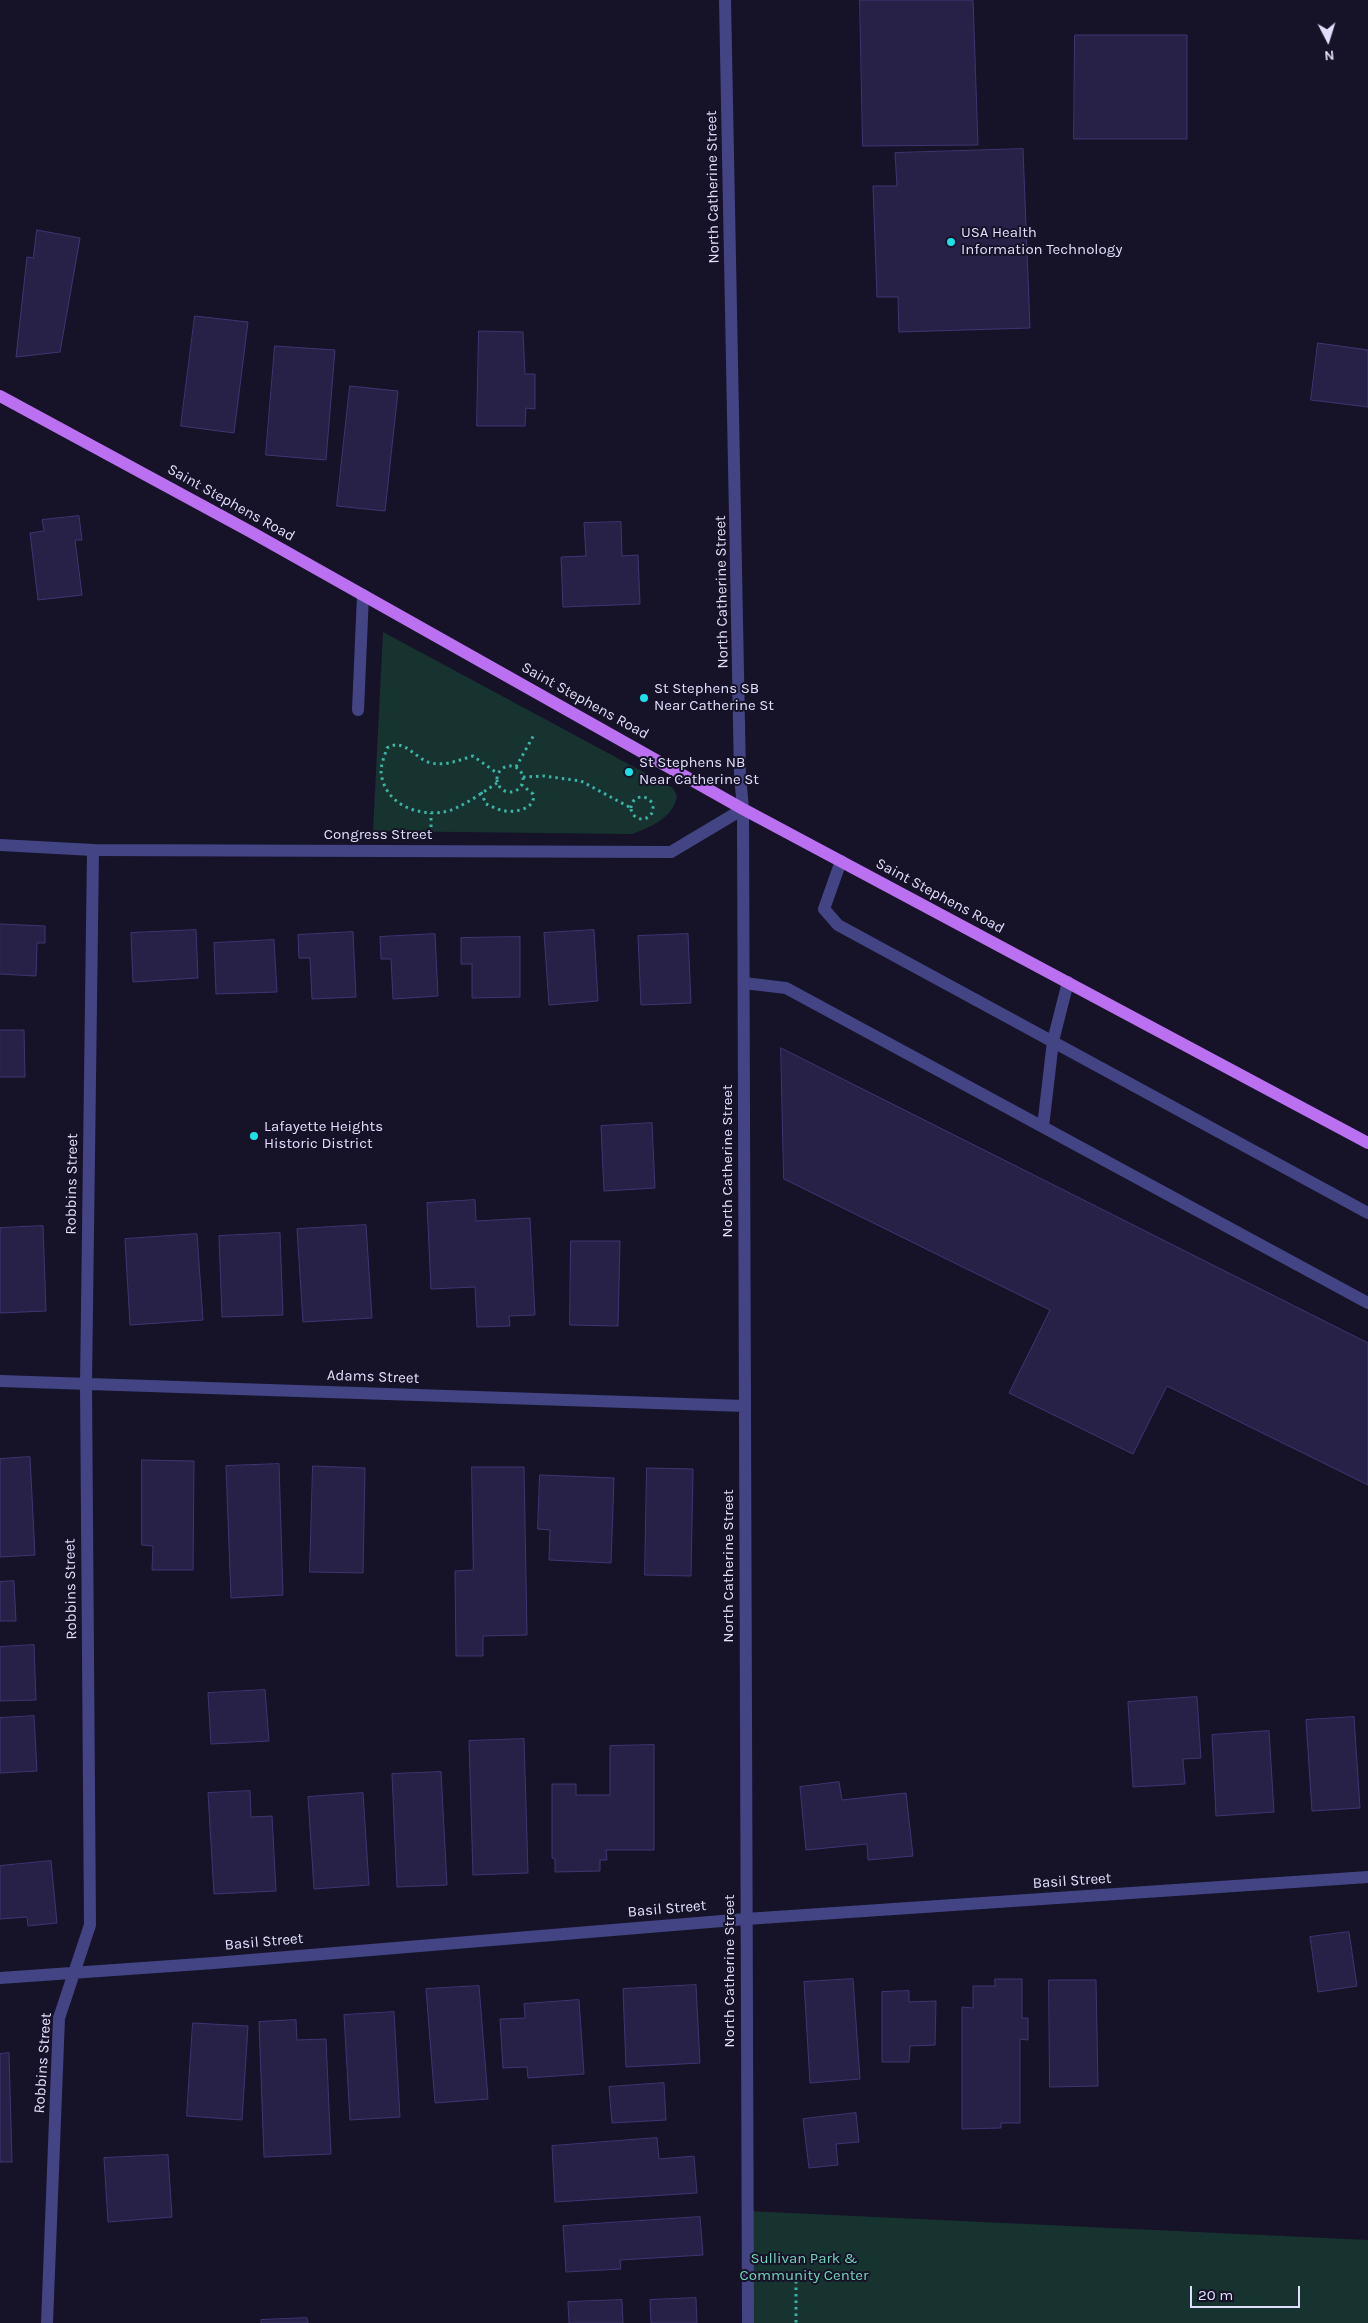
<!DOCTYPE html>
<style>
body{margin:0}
#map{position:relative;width:1368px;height:2323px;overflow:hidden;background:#161329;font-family:Karla,sans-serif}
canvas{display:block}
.north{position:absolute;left:1303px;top:15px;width:50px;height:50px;-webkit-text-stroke:4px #161329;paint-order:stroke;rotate:175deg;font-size:14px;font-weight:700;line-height:20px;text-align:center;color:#e1dffc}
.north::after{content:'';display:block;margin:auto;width:18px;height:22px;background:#e1dffc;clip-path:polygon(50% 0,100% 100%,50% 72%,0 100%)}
.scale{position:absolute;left:1190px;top:2286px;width:110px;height:22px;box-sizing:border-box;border:2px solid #e1dffc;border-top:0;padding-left:6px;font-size:15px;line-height:18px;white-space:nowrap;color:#e1dffc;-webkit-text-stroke:4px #161329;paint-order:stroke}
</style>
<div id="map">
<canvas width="1368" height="2323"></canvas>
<div class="north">N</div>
<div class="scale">20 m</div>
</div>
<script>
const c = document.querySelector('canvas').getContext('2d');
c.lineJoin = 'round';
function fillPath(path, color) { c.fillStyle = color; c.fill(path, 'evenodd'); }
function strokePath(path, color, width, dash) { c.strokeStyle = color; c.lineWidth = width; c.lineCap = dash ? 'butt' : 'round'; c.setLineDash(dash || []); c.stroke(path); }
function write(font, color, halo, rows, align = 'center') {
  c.font = font + ' Karla,sans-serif'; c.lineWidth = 4; c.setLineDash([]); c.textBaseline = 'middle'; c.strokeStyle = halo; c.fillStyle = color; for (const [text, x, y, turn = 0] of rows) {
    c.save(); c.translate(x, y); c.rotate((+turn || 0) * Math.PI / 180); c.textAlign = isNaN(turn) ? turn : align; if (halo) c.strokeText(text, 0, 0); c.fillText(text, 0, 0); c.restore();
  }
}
fillPath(new Path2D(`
 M383 632 673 788 677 796C673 818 651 827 632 834L373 831Z
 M747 2211 1368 2240V2323H748Z`), '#173330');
const building = new Path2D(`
 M860 0H973L978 145 863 146Z
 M1075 35H1187V139H1074Z
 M1023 149 1030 328 899 332 898 297H877L873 186H897L895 153Z
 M37 230 80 238 60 352 16 357 27 257 33 258Z
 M195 316 248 322 234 433 181 426Z
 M479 331 523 332 525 374H535V409L526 408 525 426H477Z
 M1318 343 1368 350V407L1311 400Z
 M275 346 335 350 326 460 266 455Z
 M350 386 398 391 385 511 337 506Z
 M79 516 82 540H75L82 595 38 600 30 533 44 531 42 520Z
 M621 522 622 556 638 555 640 604 563 607 561 557 586 556 584 523Z
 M0 924 45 926V943H37L36 976 0 974Z
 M196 930 198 978 133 982 131 933Z
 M594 930 598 1001 549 1005 544 933Z
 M353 932 356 997 312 999 310 958H299L298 935Z
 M435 934 438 996 393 999 391 959H381L380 937Z
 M688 934 691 1003 641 1005 638 936Z
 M520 937V997L472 998V964H461V938Z
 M274 940 277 992 216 994 214 943Z
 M0 1030H24L25 1077H0Z
 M781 1048 1368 1343V1485L1167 1386 1133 1454 1009 1393 1050 1310 784 1179Z
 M652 1123 655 1188 604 1191 601 1126Z
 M475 1200 476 1221 530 1218 535 1315 509 1316 510 1326 477 1327 475 1287 431 1289 427 1203Z
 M366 1225 372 1318 303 1322 297 1229Z
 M43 1226 46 1311 0 1313V1228Z
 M280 1233 283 1315 222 1317 219 1236Z
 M197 1234 203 1320 130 1325 125 1239Z
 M571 1241H620L618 1326 570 1325Z
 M30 1457 35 1555 0 1557V1459Z
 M142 1460 194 1461 193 1570H152L153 1546 142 1545Z
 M279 1464 283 1595 231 1598 226 1466Z
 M313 1466 365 1468 363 1573 310 1572Z
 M472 1467H524L527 1635 483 1636V1656H456L455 1571 473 1570Z
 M647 1468 693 1469 691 1576 645 1575Z
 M540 1475 614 1478 611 1563 549 1560 550 1530 538 1529Z
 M14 1581 16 1621H0V1582Z
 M34 1645 36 1700 0 1701V1647Z
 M265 1690 269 1741 211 1744 208 1693Z
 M1197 1697 1201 1758 1183 1759 1185 1784 1133 1787 1128 1702Z
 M34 1716 37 1771 0 1773V1718Z
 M1354 1717 1360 1808 1312 1811 1306 1720Z
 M1269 1731 1274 1812 1216 1816 1212 1735Z
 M524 1739 528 1873 473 1875 469 1741Z
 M654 1745V1850H606L607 1860H600V1871L555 1872V1859L552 1858V1784H576V1795H610V1746Z
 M441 1772 447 1885 397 1887 392 1774Z
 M839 1782 842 1800 906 1793 913 1856 868 1860 867 1844 806 1850 800 1787Z
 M250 1791 251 1817 272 1816 276 1891 214 1894 208 1793Z
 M363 1793 369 1885 314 1889 308 1797Z
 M51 1861 57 1923 28 1926 27 1917 0 1919V1866Z
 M1349 1932 1357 1986 1318 1992 1310 1937Z
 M853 1979 860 2079 810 2083 804 1982Z
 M995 1979H1022V2018H1028V2040L1020 2039V2123H1001V2128L962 2129V2007L973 2008V1986H995Z
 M1049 1980H1096L1098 2086 1050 2087Z
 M696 1985 700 2063 626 2067 623 1989Z
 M479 1986 488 2099 435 2103 426 1989Z
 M909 1991V2002L936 2001 935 2045 910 2046 909 2062H882V1992Z
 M579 2000 584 2074 528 2078 527 2067 503 2068 500 2019 525 2018 524 2004Z
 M394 2012 400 2117 350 2120 344 2015Z
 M296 2020 297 2040 326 2039 331 2154 264 2157 259 2022Z
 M193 2023 248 2026 242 2120 187 2116Z
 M9 2053 12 2162H0V2054Z
 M664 2083 666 2120 612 2123 609 2087Z
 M856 2113 859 2142 836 2144 838 2165 809 2168 803 2119Z
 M657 2138 659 2159 694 2156 697 2193 555 2202 552 2146Z
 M168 2155 172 2217 108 2222 104 2158Z
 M700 2217 703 2255 620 2260 621 2269 566 2272 563 2226Z
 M696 2298 697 2323H651L650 2300Z
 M622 2300 623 2323H569L568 2302Z
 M307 2318 308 2323H261V2320Z`);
fillPath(building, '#272148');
strokePath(building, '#3e3672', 1);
strokePath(new Path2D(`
 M497 779a13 13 0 1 1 26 0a13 13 0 1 1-26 0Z
 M516 767 535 733
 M523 777 544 776 581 781 631 808
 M497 783C483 792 459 810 443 812 418 816 388 805 382 778 379 768 384 758 387 748 404 737 415 759 431 763 447 766 459 760 473 756L497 773
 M481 792 486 804C491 806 496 809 501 810 513 814 537 809 533 794L522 785
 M631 808a11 11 0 1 1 22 0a11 11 0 1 1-22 0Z
 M431 827V813
 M796 2281V2323`), '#3db2a5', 3, [2.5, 4]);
strokePath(new Path2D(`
 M358 710 363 595
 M841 861 824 909 838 925 1368 1213
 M744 983 786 988 1043 1127 1053 1041 1068 982
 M1043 1127 1368 1303`), '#434484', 12);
strokePath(new Path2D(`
 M743 809 748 2323
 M0 1381 745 1406
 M0 1978 214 1963 746 1919 1368 1877
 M47 2323 59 2018 90 1925 86 1384 93 850`), '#434484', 12);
strokePath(new Path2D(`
 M0 845 93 850 671 852 743 809 740 775 725 0`), '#434484', 12);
strokePath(new Path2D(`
 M0 396 251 532 743 809 1368 1143`), '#ba70f1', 12);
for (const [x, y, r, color] of [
 [951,242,5,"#1de0e9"],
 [644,698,5,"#1de0e9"],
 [629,772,5,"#1de0e9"],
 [254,1136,5,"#1de0e9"]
]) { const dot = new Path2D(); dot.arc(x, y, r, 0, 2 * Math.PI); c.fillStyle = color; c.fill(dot); strokePath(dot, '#161329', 2); }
write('15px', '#e1dffc', '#161329', [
 ["North Catherine Street",713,187,-91],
 ["Saint Stephens Road",231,503,29],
 ["North Catherine Street",722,592,-91],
 ["Saint Stephens Road",585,701,29],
 ["Congress Street",378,835],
 ["Saint Stephens Road",940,896,28],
 ["North Catherine Street",728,1161,-90],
 ["Robbins Street",72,1184,-89],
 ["Adams Street",373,1377,2],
 ["North Catherine Street",729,1566,-90],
 ["Robbins Street",71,1589,-91],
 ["Basil Street",1072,1881,-4],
 ["Basil Street",667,1909,-5],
 ["Basil Street",264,1942,-5],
 ["North Catherine Street",730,1971,-90],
 ["Robbins Street",43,2063,-86]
]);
write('15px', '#e1dffc', '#161329', [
 ["USA Health",961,233],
 ["Information Technology",961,250],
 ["St Stephens SB",654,689],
 ["Near Catherine St",654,706],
 ["St Stephens NB",639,763],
 ["Near Catherine St",639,780],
 ["Lafayette Heights",264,1127],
 ["Historic District",264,1144]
], 'left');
write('15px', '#70d6b8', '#161329', [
 ["Sullivan Park &",804,2259],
 ["Community Center",804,2276]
]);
</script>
